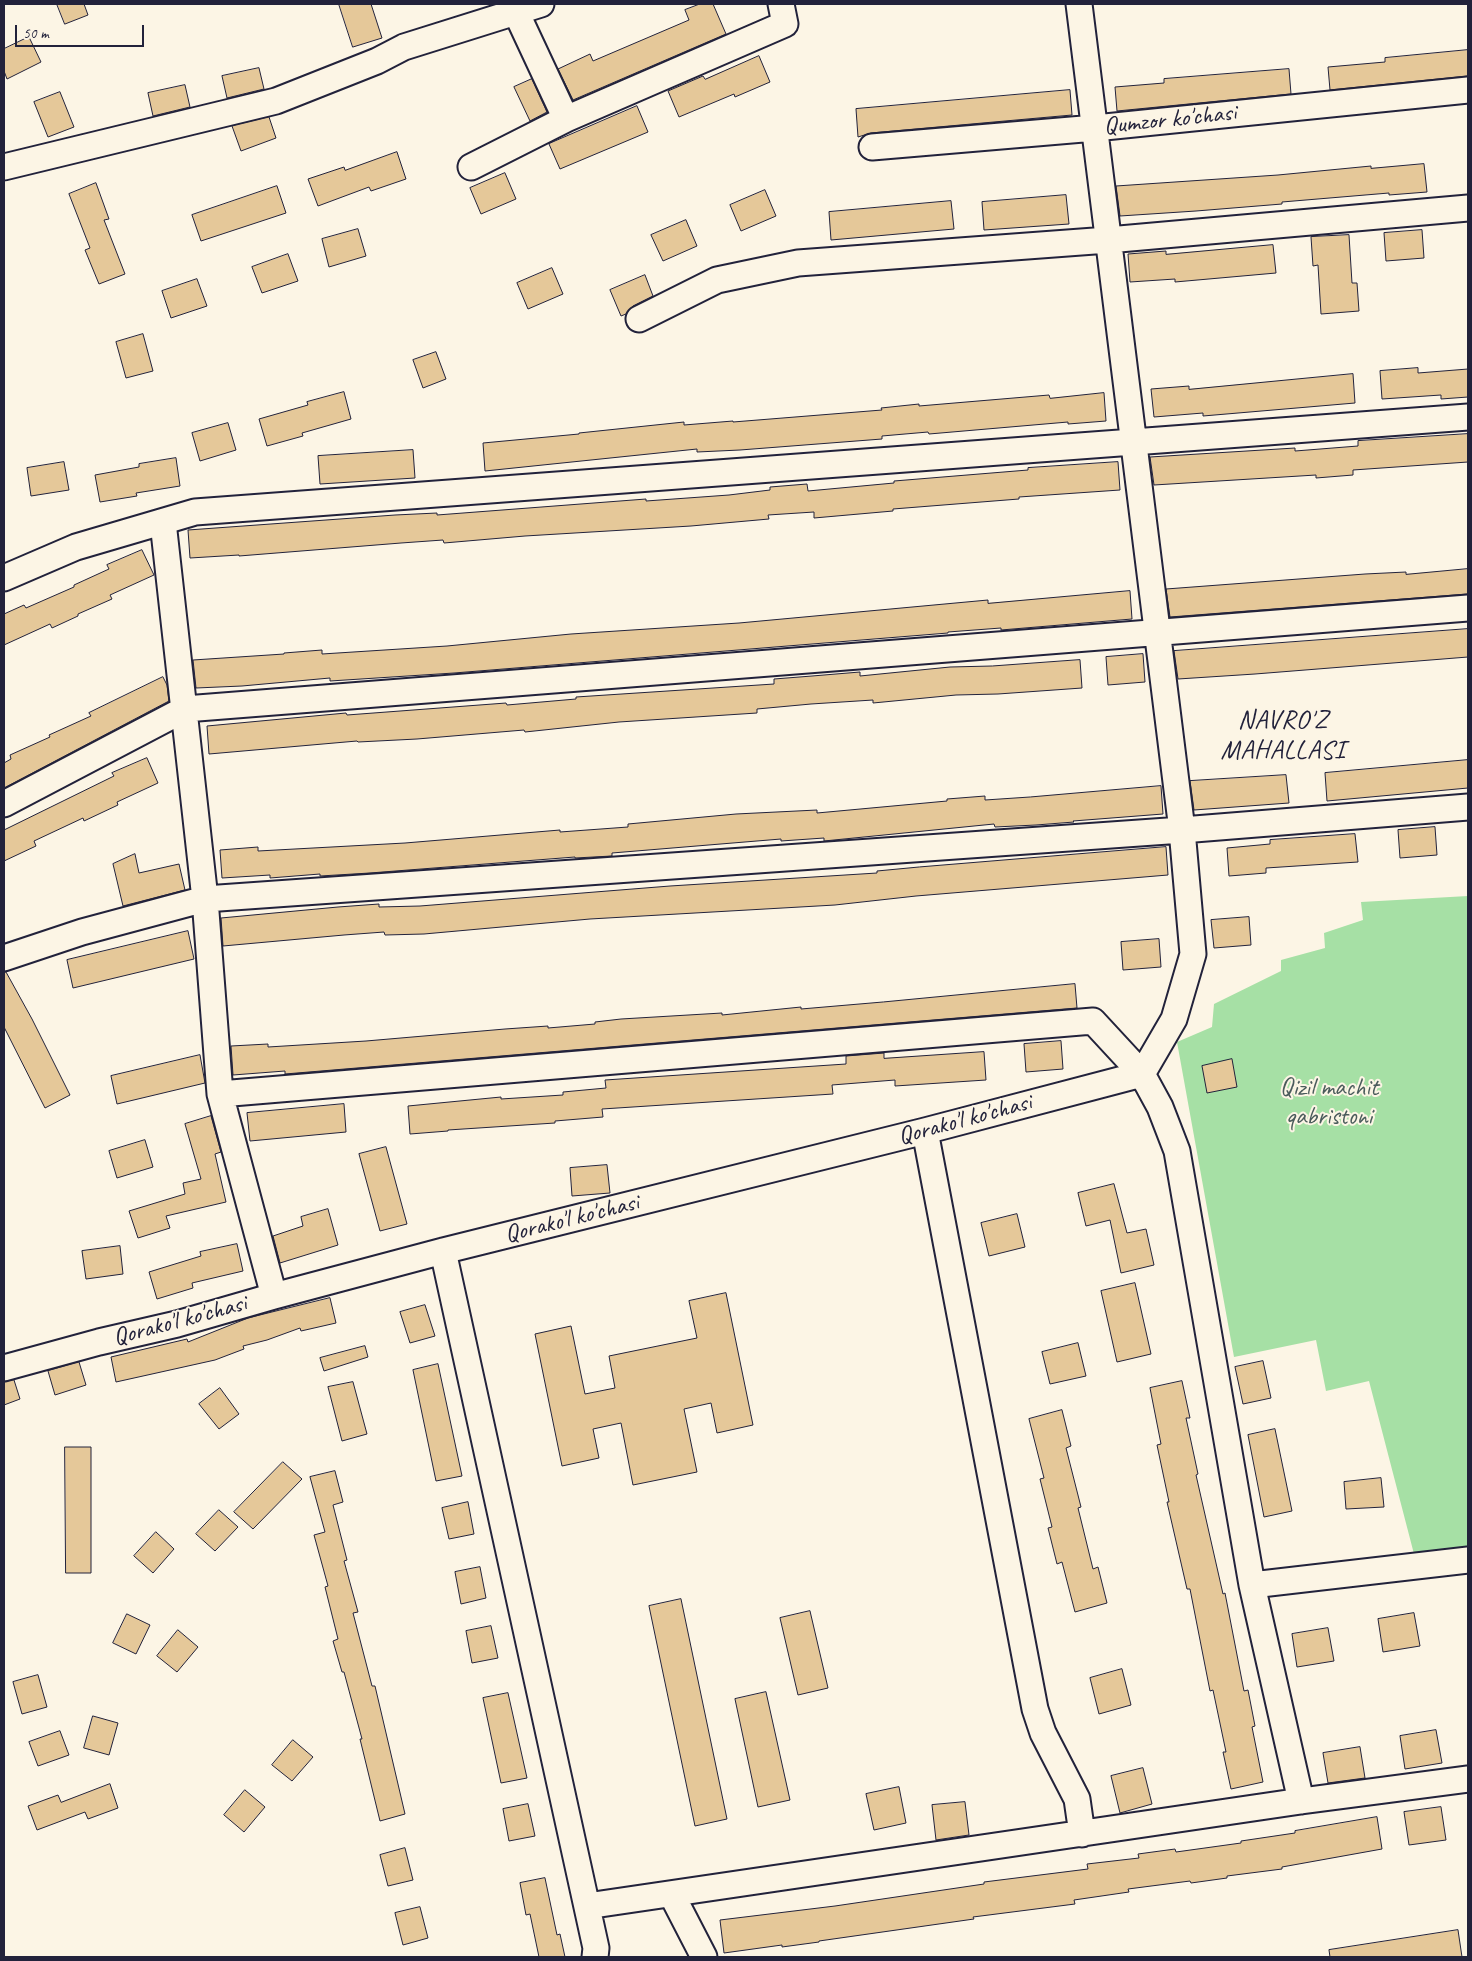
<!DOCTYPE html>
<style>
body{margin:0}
#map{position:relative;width:1472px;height:1961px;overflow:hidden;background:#fcf5e5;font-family:Caveat,sans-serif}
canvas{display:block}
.frame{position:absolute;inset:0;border:5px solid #22223b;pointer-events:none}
.scale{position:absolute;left:15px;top:25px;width:129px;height:22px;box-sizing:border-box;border:2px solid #22223b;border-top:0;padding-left:6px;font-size:15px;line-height:18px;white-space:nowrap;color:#22223b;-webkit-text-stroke:4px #fcf5e5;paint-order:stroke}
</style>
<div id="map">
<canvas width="1472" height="1961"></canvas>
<div class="frame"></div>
<div class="scale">50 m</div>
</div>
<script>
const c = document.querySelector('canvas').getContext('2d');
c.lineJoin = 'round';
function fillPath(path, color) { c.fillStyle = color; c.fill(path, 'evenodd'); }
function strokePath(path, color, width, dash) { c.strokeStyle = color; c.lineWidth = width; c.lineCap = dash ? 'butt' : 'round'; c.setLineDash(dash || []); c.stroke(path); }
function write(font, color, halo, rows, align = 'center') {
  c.font = font + ' Caveat,sans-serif'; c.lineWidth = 4; c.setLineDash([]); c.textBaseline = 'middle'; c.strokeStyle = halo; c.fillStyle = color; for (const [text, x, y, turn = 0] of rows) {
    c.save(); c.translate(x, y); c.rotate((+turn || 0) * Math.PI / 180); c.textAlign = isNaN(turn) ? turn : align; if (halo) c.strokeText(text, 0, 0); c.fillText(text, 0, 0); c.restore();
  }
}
fillPath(new Path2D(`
 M1468 896V1548L1414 1554 1369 1381 1326 1391 1316 1340 1234 1357 1177 1042 1212 1027 1214 1004 1281 971V960L1325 948 1324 933 1363 920 1361 902Z`), '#a6e0a5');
const building = new Path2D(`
 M57 4H84L88 15 65 24Z
 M339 4H371L382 38 353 47Z
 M700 4H713L726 34 573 100 558 69 590 54 593 61 689 20 685 10Z
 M29 37 41 62 7 79 4 71V49Z
 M1468 50V76L1330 90 1328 67 1385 62V58Z
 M759 56 770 82 735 97 734 94 679 117 668 91 703 76 705 79Z
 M259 68 264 89 227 98 222 76Z
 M1289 69 1291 94 1117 111 1115 87 1164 83V79Z
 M532 79 547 112 530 121 514 87Z
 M185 85 190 107 153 116 148 93Z
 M1070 90 1072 115 871 133 858 137 856 109Z
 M60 92 74 127 48 137 34 102Z
 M637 106 648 132 560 169 549 144Z
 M269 117 276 138 241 151 232 126Z
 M397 152 406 179 371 191 369 187 318 206 308 179 344 167 345 170Z
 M1424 164 1427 192 1389 195V193L1282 202V204L1196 211 1120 216 1116 186 1278 175 1371 166V168Z
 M505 173 516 199 481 214 470 188Z
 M96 183 109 219 104 220 125 274 99 284 85 250 90 248 69 194Z
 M277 186 286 213 201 241 192 215Z
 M765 190 776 216 741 231 730 205Z
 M1066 195 1069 224 984 230 982 202Z
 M951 201 954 229 831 240 829 212Z
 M686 220 697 246 663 261 651 235Z
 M358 229 366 256 329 267 322 239Z
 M1422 230 1424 258 1386 261 1384 233Z
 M1349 235 1352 283H1357L1359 311 1321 314 1318 265 1313 266 1311 237Z
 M1273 245 1276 273 1175 282V279L1130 282 1128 254 1166 251V254Z
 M288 254 298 281 262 293 252 267Z
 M552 268 563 294 528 309 517 283Z
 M645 275 653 296 633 306 626 314 621 316 610 290Z
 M197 279 207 306 171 318 162 291Z
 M143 334 153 371 126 378 116 342Z
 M436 352 446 379 423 388 413 360Z
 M1418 368V373L1468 369V397L1441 399V395L1382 399 1380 371Z
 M1353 374 1355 403 1203 416V413L1154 417 1151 389 1189 386V389Z
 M344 392 351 419 302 433 303 436 267 446 259 419 308 405 307 402Z
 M1104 393 1106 421 1068 424V422L929 434 928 432 882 436V439L740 450 697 452V449L485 471 483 443 579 434V433L684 422V425L733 421V422L882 410 881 408 919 404V406L1049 395 1050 398Z
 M228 423 236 450 200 461 192 433Z
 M1468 434V462L1353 470V475L1316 478V475L1154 485 1150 457 1295 448V451L1358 446V441Z
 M413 450 415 478 320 484 318 456Z
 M176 458 180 486 136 493 137 496 100 502 95 475 139 467V464Z
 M64 462 69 490 31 496 27 468Z
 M1118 462 1120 490 1019 497V499L893 509V511L814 518V512L768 515 769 519 691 526 525 536 444 543 443 540 401 543 239 556V555L190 558 188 530 395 515 437 513V515L646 499V501L729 495 770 490V487L807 484 808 491 894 483V481L1028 470V468Z
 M142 550 154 575 110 595 112 599 78 614V616L52 628 50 624 4 645V614L24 605 26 608 74 587V585L109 569 107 565Z
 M1468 569V594L1170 617 1166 589 1365 574 1406 572V574Z
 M1130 591 1132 619 1001 630V628L948 632V633L454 673 330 681V678L242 686 196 688 193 660 284 654V653L322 650V654L447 646 571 634 739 623 988 600V603Z
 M1468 629V657L1255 674 1178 679 1174 651Z
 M1143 654 1145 682 1108 685 1106 657Z
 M1080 660 1082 688 998 694 956 695 873 703V700L811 704 757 709V713L619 722 525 732 524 730 417 739 358 742 357 741 209 754 207 726 346 713 347 715 506 703 507 705 576 699V697L774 684V679L812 676 860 672V676L950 667 992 666Z
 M163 677 167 685 169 701 4 788V763L11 759 10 755 50 737 49 735 91 716 89 713Z
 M147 758 158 783 117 802 118 805 84 821 83 818 34 841 36 846 4 861V830L114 776 112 773Z
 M1468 760V788L1327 801 1325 773Z
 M1286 775 1289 803 1194 810 1190 781Z
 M1161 786 1163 814 1073 821 1074 822 1036 825 995 827 994 824 824 841V838L781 841V839L612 853V856L575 858V857L370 873 320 876V874L270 878V875L222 878 220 850 258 847V851L405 843 560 830V832L628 827V824L736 814 817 810V813L947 801V799L985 796V800L1030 797Z
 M1435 827 1437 855 1400 858 1398 830Z
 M1355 834 1358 862 1266 868V873L1229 876 1227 848 1270 844V840Z
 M1166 847 1168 875 916 896 835 905 590 919 424 934 385 935 384 932 344 935 223 946 221 918 338 907 379 904V907L420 906 670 886 877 873V871L919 867Z
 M135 854 139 873 179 864 185 890 123 906 113 864Z
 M1249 917 1251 945 1214 948 1211 920Z
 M188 931 194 959 73 988 67 960Z
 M1159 939 1161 967 1123 970 1121 942Z
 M4 972H6L32 1019 70 1095 45 1108 4 1027Z
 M1075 984 1077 1008 285 1074V1071L233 1075 231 1046 268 1044V1047L366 1041 505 1029 548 1026V1028L595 1024V1022L621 1019 722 1013V1015L801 1007V1009L883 1002Z
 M1061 1041 1063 1069 1026 1072 1024 1044Z
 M984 1052 986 1080 895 1086V1080L832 1085 833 1094 602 1109 603 1117 555 1121V1123L448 1130V1131L410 1134 408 1106 501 1097V1099L563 1095V1092L606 1088 605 1080 846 1064V1056L884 1053V1058Z
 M200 1055 205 1083 117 1104 111 1076Z
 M1232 1059 1237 1087 1207 1093 1202 1066Z
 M344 1104 346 1132 250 1141 247 1113Z
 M211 1116 221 1152 215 1154 226 1202 166 1216 170 1228 138 1238 129 1211 185 1194 183 1183 201 1179 185 1124Z
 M145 1140 153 1167 117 1178 109 1151Z
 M386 1147 407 1224 380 1231 359 1154Z
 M607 1165 610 1193 572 1196 570 1168Z
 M1114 1184 1127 1233 1146 1229 1154 1265 1121 1273 1110 1220 1086 1226 1078 1193Z
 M328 1209 338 1245 280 1263 273 1236 303 1226 301 1217Z
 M1017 1214 1025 1247 989 1256 981 1223Z
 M237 1244 243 1271 192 1283 193 1288 157 1299 149 1272 201 1256 200 1252Z
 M120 1246 123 1274 86 1279 82 1251Z
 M1135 1283 1151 1354 1117 1362 1101 1291Z
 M726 1293 753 1425 717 1433 711 1403 684 1409 697 1472 633 1485 621 1423 593 1429 599 1458 562 1466 535 1334 571 1326 585 1394 615 1388 609 1356 697 1338 689 1301Z
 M330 1298 336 1323 301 1331 300 1328 267 1340 243 1346 244 1349 215 1360 116 1382 111 1357 187 1339 188 1342 248 1318Z
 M425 1305 435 1336 410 1343 400 1312Z
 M1078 1343 1086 1376 1050 1384 1042 1352Z
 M365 1346 368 1357 324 1371 320 1358Z
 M1263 1361 1271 1398 1243 1404 1235 1367Z
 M79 1362 86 1385 55 1395 48 1371Z
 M438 1364 462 1476 436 1481 413 1370Z
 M14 1380 20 1399 4 1405V1382Z
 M1182 1381 1190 1418H1186L1198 1474 1196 1475 1223 1594 1225 1593 1244 1691 1248 1690 1255 1726 1252 1727 1263 1782 1231 1789 1223 1752H1226L1213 1690 1210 1691 1190 1589H1187L1167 1502H1169L1157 1445 1161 1444 1150 1388Z
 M353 1382 367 1434 342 1441 328 1387Z
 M220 1388 239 1414 219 1429 199 1404Z
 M1062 1410 1071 1446 1066 1448 1081 1507 1078 1508 1093 1569 1098 1567 1107 1603 1075 1612 1062 1562 1057 1564 1048 1528 1052 1527 1040 1479 1044 1478 1029 1419Z
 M1275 1429 1292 1511 1264 1517 1248 1435Z
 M65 1447H91V1573H66Z
 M283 1462 302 1479 253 1529 234 1512Z
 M335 1471 343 1502 333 1505 347 1560 344 1561 358 1612 353 1613 372 1686H375L405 1814 380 1821 360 1739H362L344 1672H342L333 1641 338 1639 325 1587 328 1586 314 1535 325 1532 310 1477Z
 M1381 1478 1384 1507 1346 1509 1344 1482Z
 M468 1502 474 1534 449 1539 442 1508Z
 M219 1510 238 1527 215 1551 196 1534Z
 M156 1532 174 1549 153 1573 134 1556Z
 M480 1567 486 1598 461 1604 455 1572Z
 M681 1599 727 1819 695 1826 649 1606Z
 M810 1611 828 1688 798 1695 780 1618Z
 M1414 1613 1420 1646 1383 1652 1378 1619Z
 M127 1614 150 1625 136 1654 113 1643Z
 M491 1626 498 1658 472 1663 466 1631Z
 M1328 1628 1334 1661 1297 1667 1292 1634Z
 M178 1630 198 1647 177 1672 157 1656Z
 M1122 1669 1131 1705 1099 1714 1090 1678Z
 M38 1675 47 1707 22 1714 13 1682Z
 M766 1692 790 1800 758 1807 735 1699Z
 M508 1693 527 1778 501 1783 483 1698Z
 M93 1716 118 1723 109 1755 84 1748Z
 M1436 1730 1442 1763 1405 1769 1400 1736Z
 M60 1731 69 1755 38 1766 29 1742Z
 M293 1740 313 1757 292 1781 272 1765Z
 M1360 1747 1365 1778 1328 1783 1323 1753Z
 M1143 1768 1152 1804 1120 1813 1111 1776Z
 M110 1784 118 1808 88 1819 85 1812 37 1830 28 1806 58 1795 61 1802Z
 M899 1787 906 1823 874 1830 866 1794Z
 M245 1790 265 1807 244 1832 224 1815Z
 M965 1802 969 1835 936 1840 932 1805Z
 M528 1804 535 1836 509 1841 503 1809Z
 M1441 1807 1446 1840 1409 1845 1404 1812Z
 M1377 1817 1382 1849 1282 1867V1869L1227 1876V1878L1191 1883 1190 1881 1128 1889 1129 1892 1074 1900 1075 1904 973 1917 974 1919 819 1941V1942L782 1947V1945L724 1953 720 1920 835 1906 984 1884V1882L1088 1869 1087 1864 1139 1858 1138 1854 1175 1849 1176 1852 1241 1843V1841L1295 1833V1831Z
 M405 1848 413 1880 388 1886 380 1855Z
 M545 1878 557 1935 560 1934 565 1957H539L530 1914 526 1915 520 1883Z
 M420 1907 428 1938 403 1945 395 1913Z
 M1458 1930 1462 1957H1330L1329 1950Z`);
fillPath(building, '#e5c899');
strokePath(building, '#22223b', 1);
const minor = new Path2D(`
 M1079 4 1182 830 1193 954 1174 1019 1142 1074
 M516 12 566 119
 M872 147 1095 128 1468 90
 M4 167 276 101 377 61 404 47 541 4
 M471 167 566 119 785 24 781 4
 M639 319 717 280 798 263 1108 240 1468 208
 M163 522 205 899 220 1094 274 1296
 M4 578 76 547 195 512 1468 417
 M4 804 185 709 1468 608
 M4 958 82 932 205 899 1182 830 1468 807
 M220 1094 1093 1021 1142 1074 1160 1107 1177 1151 1252 1585 1301 1801
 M925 1131 1035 1709 1043 1733 1077 1799 1082 1834
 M443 1251 596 1948 595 1957
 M4 1368 99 1342 177 1324 274 1296 443 1251 925 1131 1142 1074
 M1252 1585 1468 1560
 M672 1895 704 1957
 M587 1906 1301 1801 1468 1779`);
strokePath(minor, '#22223b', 29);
strokePath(minor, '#fcf5e5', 25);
write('25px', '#22223b', '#fcf5e5', [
 ["Qumzor ko'chasi",1170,120,-6],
 ["Qorako'l ko'chasi",965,1120,-15],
 ["Qorako'l ko'chasi",572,1219,-14],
 ["Qorako'l ko'chasi",180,1321,-15]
]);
write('25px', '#4a5b5b', '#fcf5e5', [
 ["Qizil machit",1329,1088],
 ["qabristoni",1329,1117]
]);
c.letterSpacing = '1px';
write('26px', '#22223b', '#fcf5e5', [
 ["NAVRO'Z",1283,721],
 ["MAHALLASI",1283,751]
]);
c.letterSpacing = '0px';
</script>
